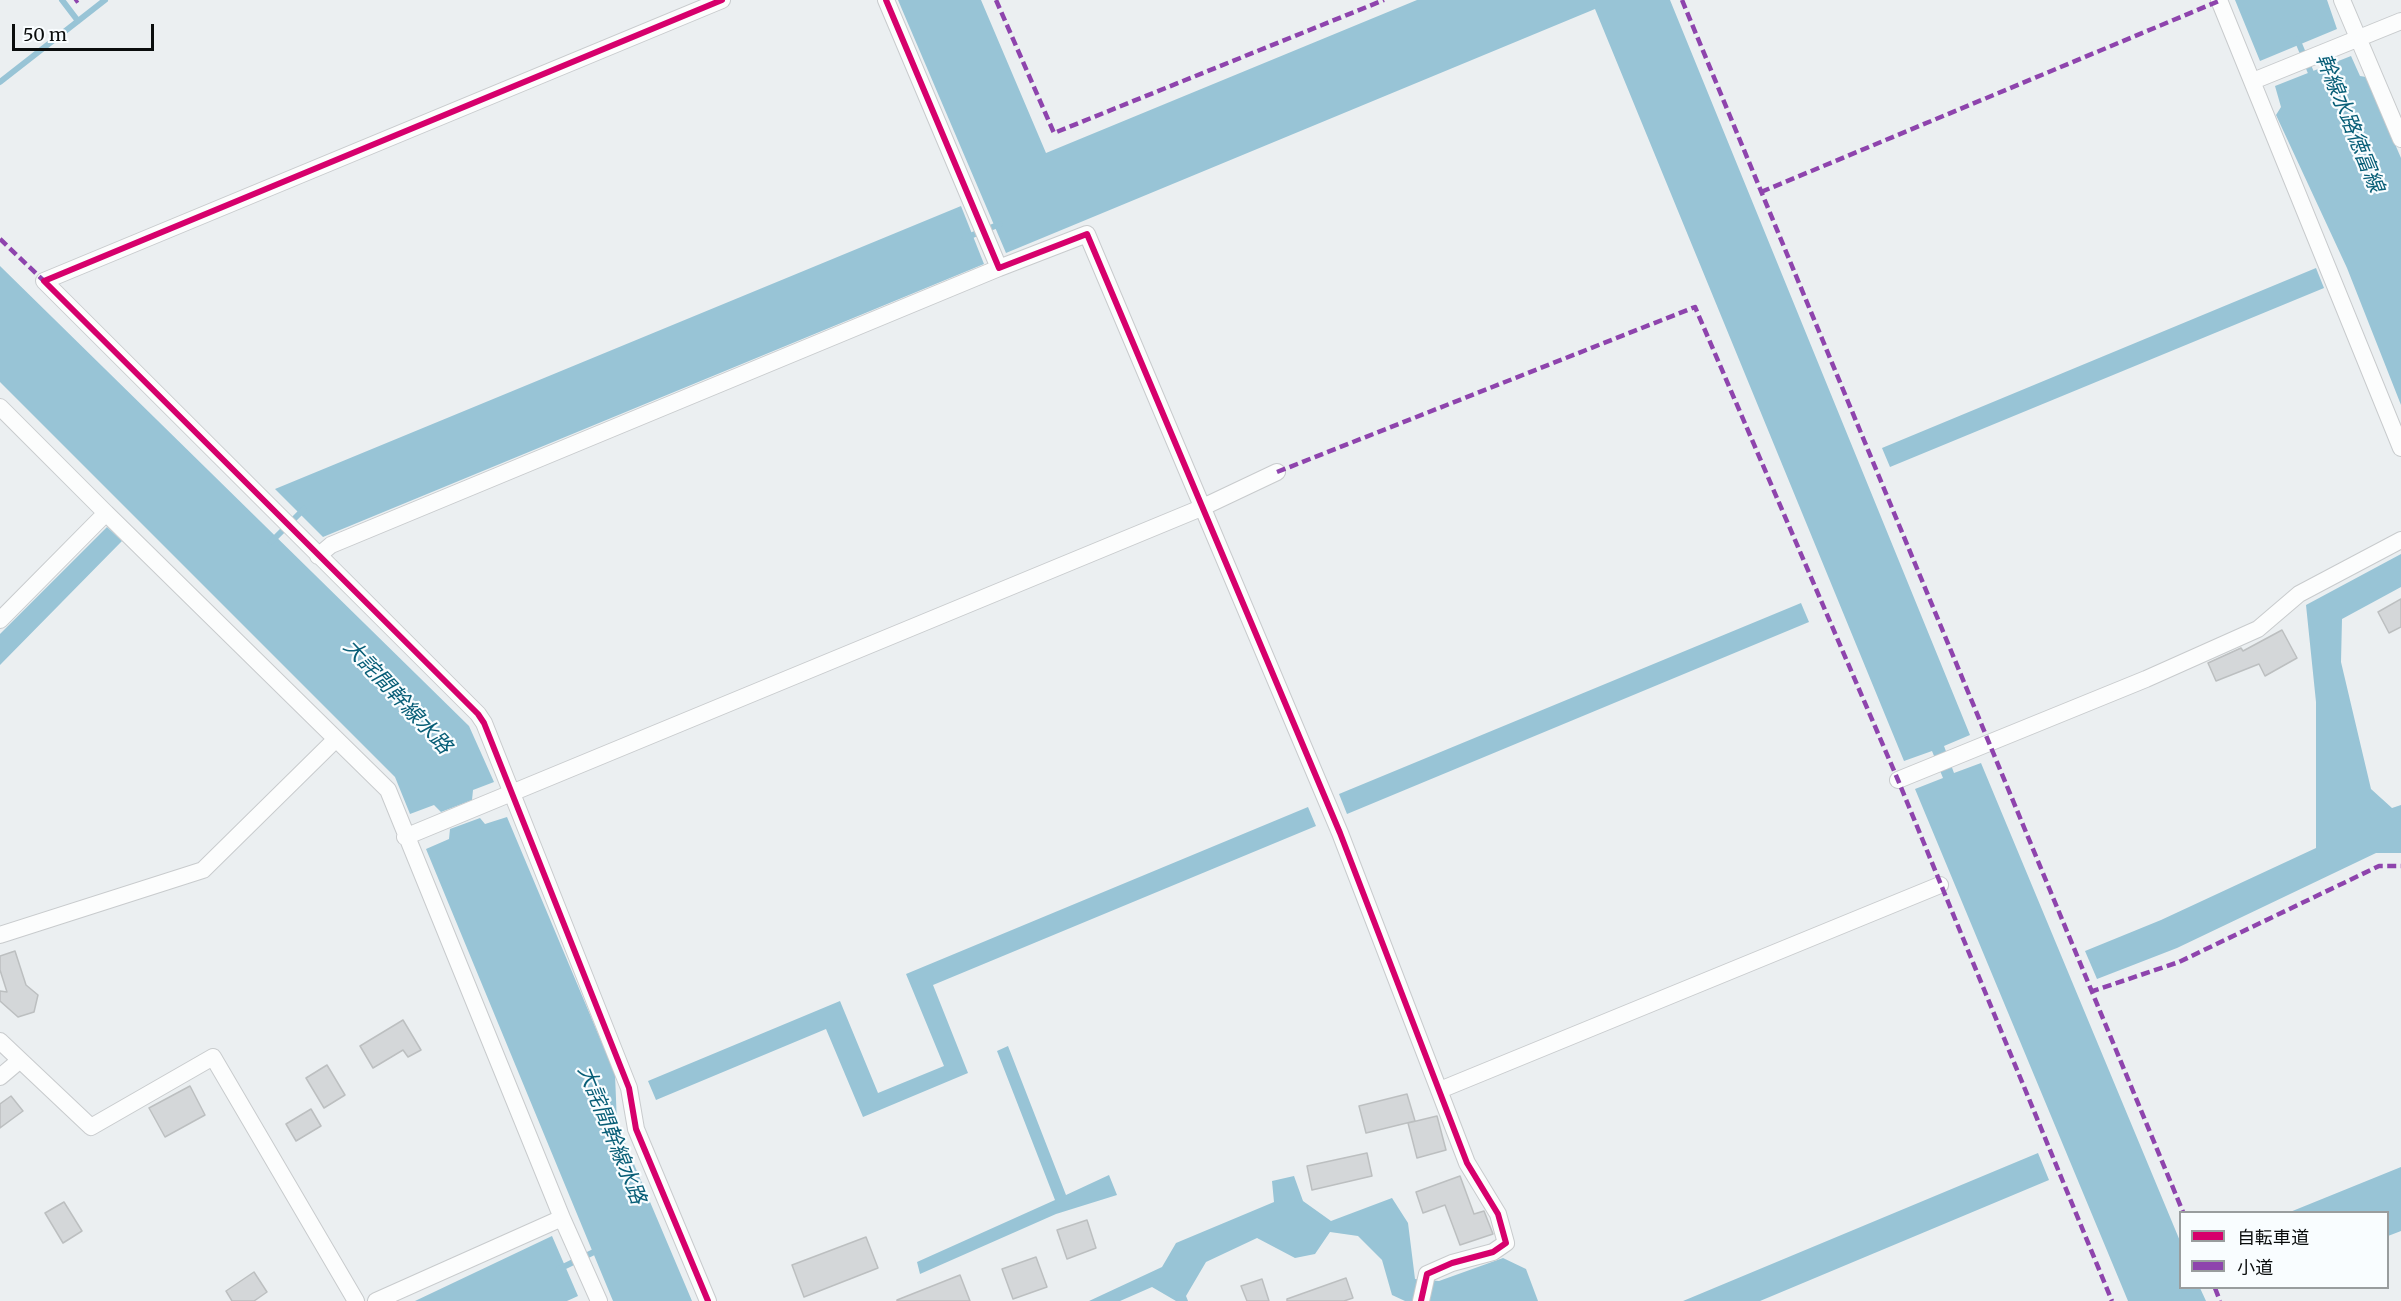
<!DOCTYPE html>
<meta charset="utf-8">
<style>
body{margin:0}
#map{position:relative;width:2401px;height:1301px;overflow:hidden;background:#ebeff1;font-family:Merriweather,"Noto Sans JP",serif}
canvas{display:block}
.legend{position:absolute;left:2179px;top:1211px;width:210px;height:78px;box-sizing:border-box;background:#f9fdff;border:2px solid #999d9e;margin:0;padding:8px 10px;list-style:none;font-size:18px;color:#0a0d0d}
.legend li{display:flex;align-items:center;gap:12px;height:30px}
.legend b{width:30px;border:2px solid #999d9e}
.scale{position:absolute;left:12px;top:24px;width:142px;height:27px;box-sizing:border-box;border:3px solid #0a0d0d;border-top:0;padding-left:8px;font-size:18px;line-height:21px;white-space:nowrap;color:#0a0d0d;-webkit-text-stroke:4px #f9fdff;paint-order:stroke}
</style>
<div id="map">
<canvas width="2401" height="1301"></canvas>
<ul class="legend">
<li><b style="height:8px;background:#d6006c"></b>自転車道</li>
<li><b style="height:8px;background:#8e44ad"></b>小道</li>
</ul>
<div class="scale">50 m</div>
</div>
<script>
const c = document.querySelector('canvas').getContext('2d');
c.lineJoin = 'round';
function fillPath(path, color) { c.fillStyle = color; c.fill(path, 'evenodd'); }
function strokePath(path, color, width, dash) { c.strokeStyle = color; c.lineWidth = width; c.lineCap = dash ? 'butt' : 'round'; c.setLineDash(dash || []); c.stroke(path); }
function write(font, color, halo, rows, align = 'center') {
  c.font = font + ' Merriweather,"Noto Sans JP",serif'; c.lineWidth = 4.5; c.setLineDash([]); c.textBaseline = 'middle'; c.strokeStyle = halo; c.fillStyle = color; for (const [text, x, y, turn = 0] of rows) {
    c.save(); c.translate(x, y); c.rotate((+turn || 0) * Math.PI / 180); c.textAlign = isNaN(turn) ? turn : align; if (halo) c.strokeText(text, 0, 0); c.fillText(text, 0, 0); c.restore();
  }
}
fillPath(new Path2D(`
 M898 0H981L1046 153 1417 0H1670L1970 735 1944 746 1954 773 1981 763 2180 1241V1288H2200L2206 1301H2128L1915 789 1943 778 1932 751 1904 761 1595 9 1006 253Z
 M2235 0H2327L2337 29 2260 61Z
 M2351 56 2360 76 2366 77 2401 158V405L2347 268 2276 115 2281 107 2275 86Z
 M961 206 984 264 323 537 275 489Z
 M0 266 469 726 494 782 473 790 472 800 441 812 434 805 410 814 395 777 0 382Z
 M2316 268 2324 288 1890 467 1882 448Z
 M107 527 122 541 0 665V634Z
 M2401 554V587L2342 619 2341 662 2371 789 2392 808 2401 805V853H2376L2177 948 2097 979 2085 951 2161 920 2316 848V702L2306 605Z
 M1801 603 1809 622 1347 814 1339 794Z
 M1308 807 1316 826 933 985 968 1073 863 1117 826 1029 656 1100 648 1081 840 1001 878 1093 944 1066 906 974Z
 M507 817 615 1074 617 1124 692 1301H613L426 849 449 839 450 829 480 818 485 824Z
 M1008 1046 1066 1195 1109 1175 1117 1195 1056 1214 920 1274 917 1262 1055 1200 997 1051Z
 M2038 1153 2049 1180 1760 1301H1683Z
 M2401 1167V1231L2388 1236V1212H2290Z
 M1294 1176 1303 1201 1331 1221 1392 1198 1408 1223 1415 1279 1439 1281 1503 1258 1526 1269 1538 1301H1405L1392 1295 1382 1260 1358 1236 1330 1232 1315 1254 1295 1258 1257 1238 1206 1262 1186 1296 1188 1301H1176L1152 1287 1120 1301H1089L1162 1267 1176 1243 1274 1202 1272 1181Z
 M552 1236 578 1296 567 1301H415Z`), '#98c4d6');
strokePath(new Path2D(`
 M62 0 78 21
 M2297 39 2314 80
 M0 82 105 0
 M965 238 1000 224
 M271 542 304 509
 M559 1269 598 1250`), '#98c4d6', 6);
const building = new Path2D(`
 M2401 599V627L2389 633 2378 612Z
 M2282 630 2297 658 2265 676 2259 664 2216 681 2208 663 2241 648 2243 651Z
 M15 951 26 985 38 995 34 1012 18 1017 0 1001V991L7 992 0 970V956Z
 M403 1020 421 1050 408 1057 403 1050 373 1068 360 1046Z
 M327 1065 345 1095 324 1108 306 1078Z
 M190 1086 205 1115 165 1137 149 1108Z
 M1407 1094 1415 1121 1366 1133 1359 1106Z
 M11 1096 23 1111 0 1128V1104Z
 M311 1109 321 1126 296 1141 286 1124Z
 M1437 1116 1446 1150 1417 1158 1408 1123Z
 M1367 1153 1372 1176 1312 1190 1307 1166Z
 M1460 1176 1474 1214 1484 1211 1493 1234 1460 1245 1445 1205 1423 1213 1416 1192Z
 M64 1202 82 1231 63 1243 45 1213Z
 M1087 1220 1096 1248 1067 1259 1057 1230Z
 M866 1237 878 1268 804 1297 792 1265Z
 M1036 1257 1047 1287 1013 1299 1002 1269Z
 M254 1272 267 1292 254 1301H232L226 1291Z
 M960 1275 970 1301H897V1300Z
 M1346 1278 1353 1298 1344 1301H1287V1299Z
 M1262 1279 1269 1301H1247L1241 1286Z`);
fillPath(building, '#d4d7d9');
strokePath(building, '#bcbfc0', 1.5);
const street = new Path2D(`
 M886 0 999 268 1087 234 1340 833 1467 1163 1498 1214 1506 1243 1493 1252 1452 1263 1427 1274 1421 1301
 M2219 0 2401 448
 M2342 0 2401 139
 M2253 81 2401 21
 M0 407 106 513
 M318 556 331 545 999 268
 M0 620 106 513 388 790 562 1218 599 1301
 M1898 780 2146 679 2258 629 2299 594 2401 540
 M405 837 1201 508 1277 472
 M0 935 203 870 336 739
 M0 1041 91 1127 213 1057 356 1301
 M0 1077 19 1061
 M1440 1090 1940 885
 M376 1301 562 1218
 M708 1301 636 1129 629 1088 484 723 478 714 44 281 722 0`);
strokePath(street, '#c8cbcd', 18);
strokePath(street, '#fcfdfd', 16);
strokePath(new Path2D(`
 M996 0 1054 133 1384 0
 M1682 0 2183 1212
 M75 2 78 0
 M1761 192 2219 1
 M0 239 44 281
 M1277 472 1695 307 1898 780 2112 1301
 M2090 992 2179 962 2379 866H2401
 M2215 1288 2220 1301`), '#8e44ad', 4.5, [9, 4.5]);
strokePath(new Path2D(`
 M886 0 999 268 1087 234 1340 833 1467 1163 1498 1214 1506 1243 1493 1252 1452 1263 1427 1274 1421 1301
 M708 1301 636 1129 629 1088 484 723 478 714 44 281 722 0`), '#d6006c', 6);
write('italic 21px', '#085e77', '#f9fdff', [
 ["幹線水路徳富線",2349,123,68],
 ["大詫間幹線水路",397,697,47],
 ["大詫間幹線水路",611,1135,68]
]);
</script>
